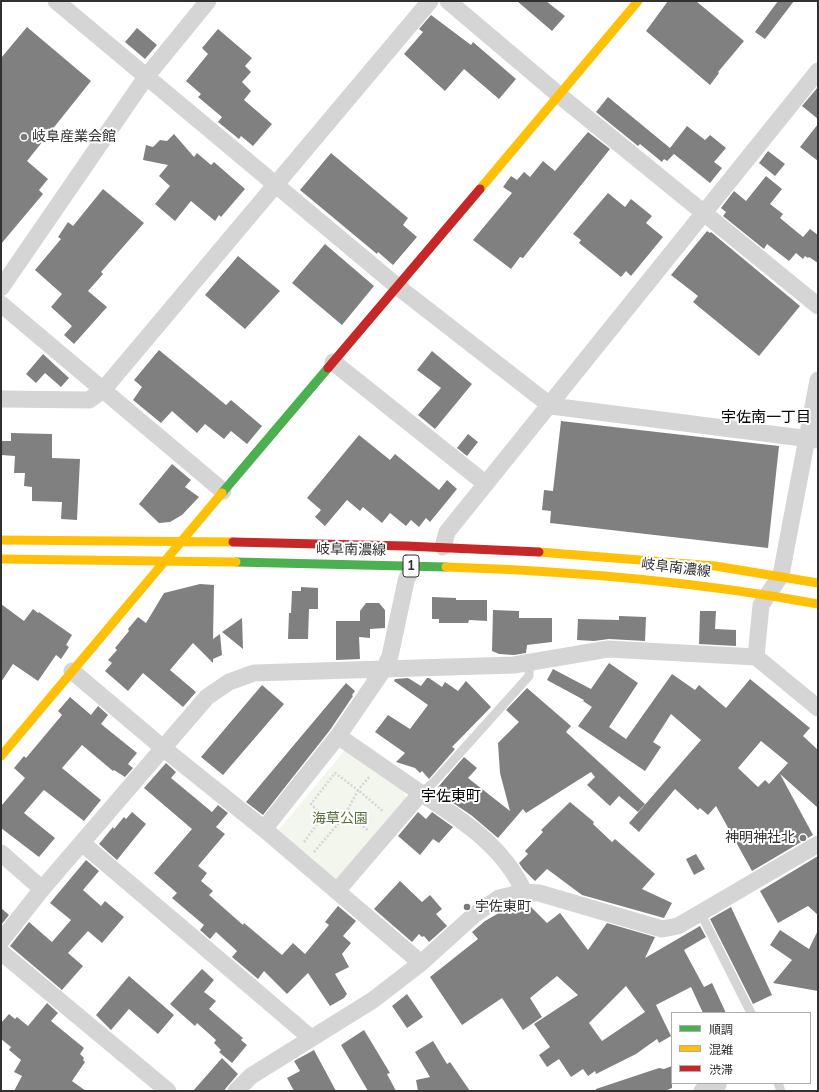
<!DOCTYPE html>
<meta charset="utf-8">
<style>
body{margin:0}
#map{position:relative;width:819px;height:1092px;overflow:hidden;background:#fff;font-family:Mulish,"Noto Sans JP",sans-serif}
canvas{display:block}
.frame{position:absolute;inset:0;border:2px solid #313131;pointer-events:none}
.legend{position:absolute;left:671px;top:1012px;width:140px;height:72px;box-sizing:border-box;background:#fff;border:1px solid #adadad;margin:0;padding:5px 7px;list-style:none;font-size:12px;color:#313131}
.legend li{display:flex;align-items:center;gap:8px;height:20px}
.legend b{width:20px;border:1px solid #adadad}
</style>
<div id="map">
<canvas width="819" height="1092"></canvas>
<div class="frame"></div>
<ul class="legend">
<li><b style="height:5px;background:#4caf50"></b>順調</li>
<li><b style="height:5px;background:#ffc107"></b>混雑</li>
<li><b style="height:5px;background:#c62828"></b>渋滞</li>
</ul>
</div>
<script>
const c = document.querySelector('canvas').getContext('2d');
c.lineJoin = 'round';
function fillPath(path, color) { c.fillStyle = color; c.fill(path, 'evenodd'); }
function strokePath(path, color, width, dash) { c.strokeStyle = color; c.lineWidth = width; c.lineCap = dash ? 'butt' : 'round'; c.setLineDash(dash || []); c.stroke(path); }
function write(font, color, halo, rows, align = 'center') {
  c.font = font + ' Mulish,"Noto Sans JP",sans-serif'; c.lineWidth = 4; c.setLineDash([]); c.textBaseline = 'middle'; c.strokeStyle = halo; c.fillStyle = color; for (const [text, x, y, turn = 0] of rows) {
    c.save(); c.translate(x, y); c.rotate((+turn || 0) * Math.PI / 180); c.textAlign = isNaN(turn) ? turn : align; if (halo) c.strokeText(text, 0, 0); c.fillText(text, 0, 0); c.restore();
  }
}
fillPath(new Path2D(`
 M345 750 403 791 408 800 339 885 276 833Z`), '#f3f6ed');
fillPath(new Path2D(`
 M517 1H546L565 16 552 31Z
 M668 1H696L744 41 718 72 719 73 710 85 646 31Z
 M778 1H794L765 39 755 32Z
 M431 15 471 45 473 42 516 79 499 99 464 69 445 91 404 54 423 32 419 29Z
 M27 27 91 81 27 161 48 179 39 190 43 194 1 244V58Z
 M137 28 157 45 145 59 125 42Z
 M218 29 252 58 245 66 251 72 242 82 251 91 244 100 272 124 253 146 241 136 239 139 218 122 222 117 198 97 201 94 186 81 208 54 202 48Z
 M818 87V119L802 106Z
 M608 97 670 148 687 126 705 140 710 135 726 148 714 162 722 168 710 183 674 154 667 161 664 159 662 162 640 144 638 146 596 112Z
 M818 124V161L800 147Z
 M588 132 610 149 523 258 520 257 511 269 473 240 512 193 503 187 511 176 517 180 524 172 530 177 543 161 555 171Z
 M174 134 194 157 197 153 211 165 214 162 245 189 221 217 219 215 215 221 191 201 175 221 155 204 170 186 159 176 168 165 143 160 146 145 153 147 160 140 167 141Z
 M768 151 785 164 775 176 759 163Z
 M331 153 408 218 403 225 417 237 393 265 378 252 377 254 300 190Z
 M766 176 782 189 770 204 783 214 780 218 803 237 810 229 818 235V263L809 257 808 258 805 256 803 259 796 253 789 261 767 244 764 249 723 216 726 212 721 208 734 191 746 201Z
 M103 189 144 223 101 272 103 274 88 291 107 307 74 344 64 335 72 326 51 307 62 294 35 270 61 239 58 237 68 222 73 226Z
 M608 193 625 207 631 199 652 216 646 223 663 237 631 276 626 271 621 277 579 243 581 240 573 234Z
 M707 231 710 233 711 232 800 306 759 356 693 302 698 296 671 275Z
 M325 244 374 286 342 325 292 283Z
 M238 256 280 291 245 329 205 295Z
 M159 350 226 405 231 400 262 426 247 444 231 431 224 439 205 424 197 433 172 411 161 423 133 400 142 387 134 380Z
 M432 351 472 384 435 429 418 415 441 388 417 370Z
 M43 354 69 378 61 387 45 373 36 383 26 374Z
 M561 421 779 446 768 548 550 523 551 511 542 510 544 490 553 491Z
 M11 433 52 434V458L80 459 77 520 61 519 62 502 32 501V487L24 486 25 473H14L15 456 1 455V441H11Z
 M468 434 478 442 467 456 457 448Z
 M359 435 390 460 395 454 439 490 447 480 457 489 430 522 426 518 419 527 411 520 406 526 390 513 382 523 363 507 360 511 347 500 325 526 315 517 321 510 307 498Z
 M172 464 191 480 185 487 199 497 182 515 170 522 159 523 139 504Z
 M200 584 214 585 213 639 220 634 222 655 213 659V663L193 643 170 670 196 692 183 707 143 673 128 691 105 671 112 663 108 660 117 650 115 648 129 631 128 629 138 617 146 623 164 593Z
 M301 587 318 588V609H309L308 639H288L289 613H291L292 591H301Z
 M432 597 456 598V600H487V621L469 620 468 623H439V619H432Z
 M366 603H379L385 610V628L370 629V638L359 637 360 659 336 660V621H360V611Z
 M1 604 24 621 33 609 38 613 39 612 72 635 66 645 69 647 61 659 56 655 38 681 13 664 1 682Z
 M493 610 519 611V618H552V642L527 645 526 653 514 655 499 654 492 651Z
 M700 611H716L715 629 736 630V646L699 644Z
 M619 616 646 617 645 641 609 639 594 641 577 640 578 619 619 620Z
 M242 618 243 649 222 632Z
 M609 663 638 683 609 727 626 739 672 674 695 690 699 685 726 708 750 679 810 728 803 736 818 750V808L780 774 813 835 752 871 716 806 708 815 700 808 698 810 675 789 639 832 629 823 701 740 671 714 653 742 661 747 645 771 578 726 592 707 583 701 584 700 547 680 553 669 591 689ZM761 741 788 763 769 784 765 780 758 787 738 768Z
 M408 678 421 686 427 678H429L442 687 445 682 458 691 466 681 491 707 452 747 455 749 429 779 422 771 420 773 415 768 396 762 405 753 375 732 388 715 410 729 428 705 394 681 395 679Z
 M346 683 355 691 352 695 353 696 330 730 263 815 246 802Z
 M262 685 284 704 223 775 201 757Z
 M527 688 571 726 566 732 645 804 638 812 619 796 610 806 587 785 595 777 591 772 526 813 523 809 498 838 471 815 444 797 446 794 438 787 464 757 477 768 468 778 510 811 500 773 498 743 519 722 506 710Z
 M70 697 91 715 98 706 108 715 101 724 137 753 128 764 133 768 125 777 114 770 113 771 82 745 62 768 101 800 84 821 44 790 42 792 24 813 55 838 39 857 1 828V806L25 778 14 768 24 756 26 758 62 715 58 711Z
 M166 763 176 772 171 778 212 812 218 805 228 813 216 827 225 834 198 866 207 873 201 881 213 891 209 895 243 925 244 923 282 955 293 943 305 954 329 925 325 922 338 906 356 921 343 936 351 943 342 954 349 967 335 974 347 994 344 998 330 1006 308 973 287 994 264 971 258 979 232 957 237 951 216 932 210 939 200 930 204 925 172 898 177 893 154 873 192 829 144 788Z
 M570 802 594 822 593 824 612 842 615 839 655 874 642 889 672 903 664 918 582 895 547 869 535 881 523 869 519 863 528 854 525 851 543 832 541 830Z
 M132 812 146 824 117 860 99 844 113 827 114 829 124 817 126 819Z
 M418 812 426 819 432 812 453 827 439 843 433 839 420 855 398 836Z
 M696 854 705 869 694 875 686 859Z
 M818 856V915L808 906 778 923 760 891Z
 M86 860 99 871 83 890 101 906 105 901 124 917 102 943 88 931 68 953 83 966 62 990 10 946 29 922 52 942 71 920 50 903Z
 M400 881 422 902 430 895 442 909 436 914 447 926 429 942 424 936 422 937 419 934 412 942 374 909Z
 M526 902 547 923 560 913 588 950 607 923 655 937 645 958 700 926 706 937 684 950 704 987 712 983 726 1013H703L691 987 656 1005 671 1036 659 1043 657 1039 636 1054 596 1074 595 1071 588 1076 583 1069 571 1077 559 1059 547 1067 539 1055 550 1047 534 1024 578 995 557 976 530 998 542 1017 523 1030 502 998 462 1025 430 977 478 939 472 932 485 921 513 905ZM626 986 645 1012 602 1041 589 1023Z
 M731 907 772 995 753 1004 710 919Z
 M1 908 9 915 1 925Z
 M780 930 809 949 818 930V991L773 983 792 960 770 945Z
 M202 969 214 980 204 992 216 1001 209 1009 243 1038 241 1040 247 1045 232 1063 219 1052 221 1050 214 1043 216 1040 197 1023 195 1026 170 1004Z
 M129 976 174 1015 158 1034 129 1009 111 1030 96 1015Z
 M407 994 423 1017 407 1028 392 1006Z
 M47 1003 58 1013 51 1021 84 1048 80 1054 84 1058 83 1060 85 1062 72 1081 86 1091H14L22 1076 14 1072 21 1060 9 1050 11 1047 1 1039V1023L9 1014 15 1019 17 1017 28 1026Z
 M364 1030 390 1073 387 1074 396 1091H368L341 1045Z
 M433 1041 447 1064 450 1062 470 1091H418L416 1080 430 1077 415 1052Z
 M314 1050 336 1091H294L287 1078 300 1071 294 1061Z
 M222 1058 238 1074 226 1088 224 1091H193Z
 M672 1066V1088L665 1091H596V1089L659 1068 664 1069Z`), '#808080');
strokePath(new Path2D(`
 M346 813 358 790 384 812
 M323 816 338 824 346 813 369 831
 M304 842 323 816 311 804 335 773 358 790 370 776
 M314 852 338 824`), '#d5d5d5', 2.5, [2, 2]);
strokePath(new Path2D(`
 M421 793 433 783 529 676V662
 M701 914 751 1013
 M778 1083 781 1091`), '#d5d5d5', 9);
strokePath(new Path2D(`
 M56 1 398 287 551 406 818 440
 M448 1 559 95 818 306
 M1 288 146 77 208 1
 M1 304 223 491
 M333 362 486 484
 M1 399 89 400 103 390 430 1
 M443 547 447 532 818 71
 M756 657 761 605 781 575 818 380
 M72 671 163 748 264 829 421 963
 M338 736C365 755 392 773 419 792 460 819 503 845 524 892
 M264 829 338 736 384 669 390 656 406 581 412 566
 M82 843 311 1038
 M1 853 42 889
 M337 891 421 793
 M1 941 42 889 207 697 229 682 254 673 514 665 608 649 756 657 818 708
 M1 952 168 1091
 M236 1091 251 1076 373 1000 421 963 474 915 499 898 524 892 539 893 662 929 678 926 818 844
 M702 1091 718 1085`), '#d5d5d5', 17);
strokePath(new Path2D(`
 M222 493 328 368
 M236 562 446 567`), '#4caf50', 9);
strokePath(new Path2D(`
 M480 189 638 1
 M1 540 233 542
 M539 552 715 566 818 583
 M1 559 236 562
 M446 567C571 571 695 581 818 604
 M1 756 222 493`), '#ffc107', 9);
strokePath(new Path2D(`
 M328 368 480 189
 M233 542 406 546 539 552`), '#c62828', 9);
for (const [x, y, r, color] of [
 [24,137,4,"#797979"],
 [803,838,4,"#797979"],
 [467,907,4,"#797979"]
]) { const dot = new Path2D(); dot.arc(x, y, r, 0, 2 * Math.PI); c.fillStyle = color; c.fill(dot); strokePath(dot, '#fff', 1.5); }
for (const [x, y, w] of [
 [411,566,16]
]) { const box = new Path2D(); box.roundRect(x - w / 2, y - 11, w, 22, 3); c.fillStyle = '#fff'; c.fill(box); strokePath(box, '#313131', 1); }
write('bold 13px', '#313131', null, [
 ["1",411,566]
]);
write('14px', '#313131', '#fff', [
 ["岐阜産業会館",32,137],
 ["神明神社北",795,838,"right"],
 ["宇佐東町",475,907]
], 'left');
write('14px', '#313131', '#fff', [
 ["岐阜南濃線",351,550,1],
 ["岐阜南濃線",676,568,7]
]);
write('14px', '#58713a', '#fff', [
 ["海草公園",340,819]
]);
write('15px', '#000', '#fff', [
 ["宇佐南一丁目",766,417],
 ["宇佐東町",451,796]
]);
</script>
